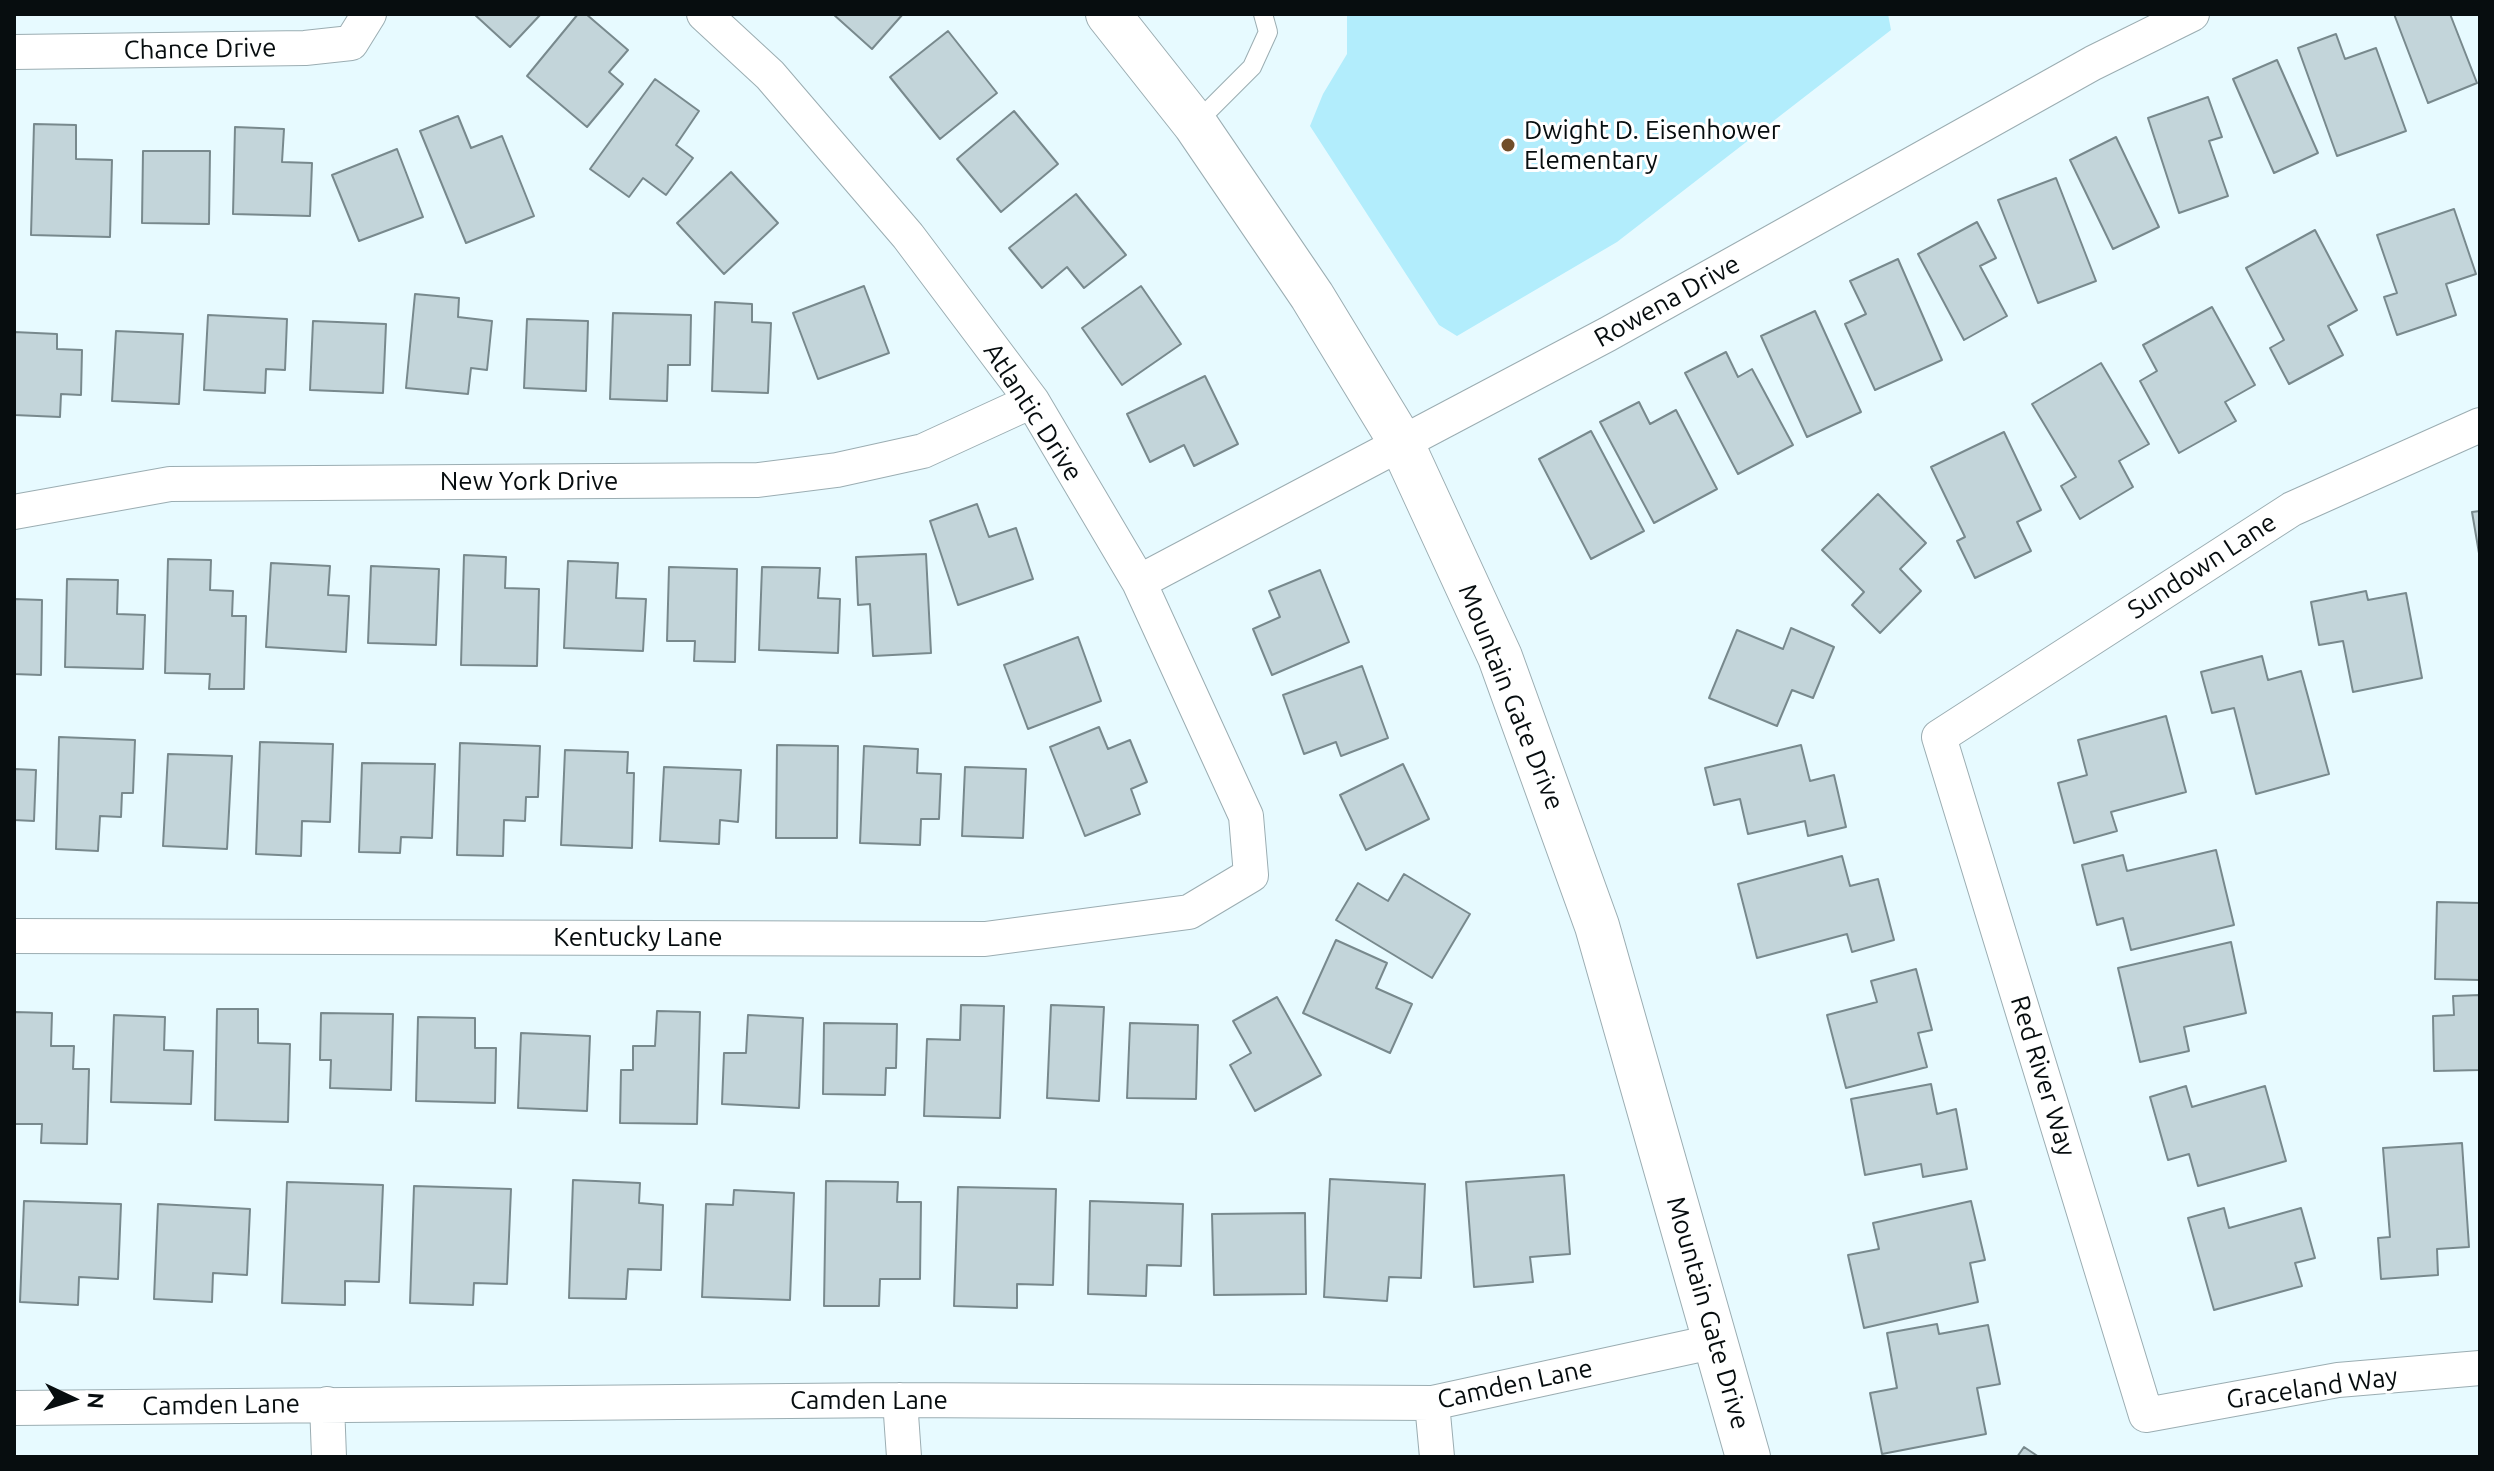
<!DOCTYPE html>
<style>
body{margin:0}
#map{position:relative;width:2494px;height:1471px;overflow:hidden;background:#e7faff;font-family:Ubuntu,sans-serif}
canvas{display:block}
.frame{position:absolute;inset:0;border:16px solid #070d0f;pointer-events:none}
.north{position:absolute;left:32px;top:1359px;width:80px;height:80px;-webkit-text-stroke:6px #fff;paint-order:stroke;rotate:94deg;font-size:22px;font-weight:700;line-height:32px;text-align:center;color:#070d0f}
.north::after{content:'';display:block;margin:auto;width:28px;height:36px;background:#070d0f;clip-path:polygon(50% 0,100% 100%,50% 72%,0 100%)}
</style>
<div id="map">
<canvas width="2494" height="1471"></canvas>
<div class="frame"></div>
<div class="north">N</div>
</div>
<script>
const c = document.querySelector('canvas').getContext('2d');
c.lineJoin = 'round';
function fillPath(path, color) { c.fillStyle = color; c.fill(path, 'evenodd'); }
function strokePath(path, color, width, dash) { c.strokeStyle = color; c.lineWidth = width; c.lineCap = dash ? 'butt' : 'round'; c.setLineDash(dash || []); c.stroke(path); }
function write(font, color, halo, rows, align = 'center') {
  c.font = font + ' Ubuntu,sans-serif'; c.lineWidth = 6; c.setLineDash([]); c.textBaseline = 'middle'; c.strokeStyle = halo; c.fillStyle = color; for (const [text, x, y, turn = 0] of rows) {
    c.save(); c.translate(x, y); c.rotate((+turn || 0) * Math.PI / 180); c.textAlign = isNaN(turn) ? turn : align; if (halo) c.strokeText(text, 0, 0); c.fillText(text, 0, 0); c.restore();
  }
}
fillPath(new Path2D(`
 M1347 14H1888L1891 30 1617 242 1457 336 1439 325 1310 126 1323 94 1347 54Z`), '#b2edfc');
const building = new Path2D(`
 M474 14H541L510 47Z
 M578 14H586L628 50 609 72 623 84 587 127 527 76Z
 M833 14H903L872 49Z
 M2394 14H2450L2477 83 2428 103Z
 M948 31 997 93 940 139 890 77Z
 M2336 34 2345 59 2376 48 2406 131 2337 156 2298 48Z
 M2277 60 2318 153 2274 173 2233 79Z
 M655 79 699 111 676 145 693 158 666 195 643 178 629 197 590 169Z
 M2208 97 2222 137 2209 141 2228 196 2179 213 2148 118Z
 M1014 111 1058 164 1001 212 957 159Z
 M458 116 471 148 502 136 534 216 466 243 420 131Z
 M34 124 76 125V159L112 160 110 237 31 235Z
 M235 127 284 129 282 162 312 163 310 216 233 214Z
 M2116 137 2159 227 2113 249 2070 160Z
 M397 149 423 217 359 241 332 175Z
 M143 151H210L209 224 142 223Z
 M731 172 778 223 724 274 677 223Z
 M2056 178 2096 281 2038 303 1998 200Z
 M1076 194 1126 255 1084 288 1067 267 1042 288 1009 248Z
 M2454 209 2476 274 2446 284 2456 315 2397 335 2384 297 2397 293 2377 235Z
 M1977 222 1996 258 1980 266 2007 316 1964 340 1918 254Z
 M2315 230 2357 310 2328 326 2343 355 2289 384 2270 348 2284 340 2246 268Z
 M1898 259 1942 360 1875 390 1845 324 1866 314 1850 281Z
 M864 286 889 353 818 379 793 313Z
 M1141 286 1181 344 1122 385 1082 328Z
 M415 294 459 298 458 317 492 321 487 370 471 368 468 394 406 388Z
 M715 302 752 304V322L771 323 768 393 712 391Z
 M2212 307 2255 385 2225 402 2236 421 2179 453 2140 381 2157 371 2143 345Z
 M1815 311 1861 412 1807 437 1761 336Z
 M613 313 691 315 690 365H668L667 401 610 399Z
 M208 315 287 319 285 370 266 369 265 393 204 390Z
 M527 319 588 321 586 391 524 388Z
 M313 321 386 324 383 393 310 390Z
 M116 331 183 334 179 404 112 401Z
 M14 332 57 334V349L82 350 81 395 61 394 60 417 14 415Z
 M1726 352 1738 377 1752 369 1793 445 1738 474 1685 373Z
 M2101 363 2149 444 2119 461 2133 487 2080 519 2061 486 2076 477 2032 404Z
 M1205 376 1238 444 1194 466 1184 445 1150 462 1127 414Z
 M1639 402 1650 424 1676 410 1717 489 1654 523 1600 422Z
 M1591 431 1644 531 1591 559 1539 459Z
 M2004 432 2041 510 2017 522 2031 551 1975 578 1957 541 1965 537 1931 467Z
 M1878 494 1926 543 1900 569 1921 591 1880 633 1852 605 1864 592 1822 550Z
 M977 504 989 537 1016 528 1033 579 958 605 930 521Z
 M2480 511V559L2472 512Z
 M926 554 931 653 873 656 870 604 858 605 856 557Z
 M464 555 506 557 505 588 539 589 537 666 461 665Z
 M168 559 211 560 210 590 233 591 232 616H246L244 689H209L210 674 165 673Z
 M568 561 618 563 616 598 646 599 643 651 564 648Z
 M271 563 330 566 328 595 349 596 346 652 266 647Z
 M371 566 439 569 436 645 368 643Z
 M669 567 737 569 735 662 694 661 695 641H667Z
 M762 567 820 568 818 598 840 599 838 653 759 650Z
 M1320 570 1349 642 1272 675 1253 629 1280 617 1269 591Z
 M67 579 118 580 117 614 145 615 143 669 65 667Z
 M2366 591 2368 600 2406 593 2422 678 2353 692 2343 641 2319 645 2311 602Z
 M14 599 42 600 41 675 14 674Z
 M1791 628 1834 647 1813 698 1792 690 1777 726 1709 698 1737 630 1783 649Z
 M1078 637 1101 701 1028 729 1004 665Z
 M2262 656 2268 680 2301 671 2329 774 2256 794 2234 708 2212 713 2201 672Z
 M1362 666 1388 738 1341 756 1336 742 1304 754 1283 695Z
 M2166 716 2186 792 2111 812 2117 831 2074 843 2058 783 2087 775 2078 740Z
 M1099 727 1108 749 1130 740 1147 782 1131 789 1140 814 1085 836 1050 747Z
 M59 737 135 740 133 793H122L121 817 100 816 98 851 56 849Z
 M260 742 333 744 330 822 302 821 301 856 256 854Z
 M460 743 540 746 538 797H526L525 821 504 820 503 856 457 855Z
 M777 745 838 746 837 838H776Z
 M1801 745 1810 781 1834 775 1846 827 1808 836 1805 821 1748 834 1740 799 1714 805 1705 768Z
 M864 746 918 749 917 773 941 774 939 819H921L920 845 860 843Z
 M565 750 628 752 627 773H634L632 848 561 845Z
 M168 754 232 756 227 849 163 846Z
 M362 763 435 764 432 838 401 837 400 853 359 852Z
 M1403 764 1429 819 1366 850 1340 795Z
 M664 767 741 770 738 822 720 820 719 844 660 841Z
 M965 767 1026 769 1023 838 962 836Z
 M14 769 36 770 34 821 14 820Z
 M2216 850 2234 925 2131 950 2123 918 2097 925 2082 865 2123 855 2127 871Z
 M1842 856 1850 886 1878 879 1894 940 1852 952 1847 934 1757 958 1738 884Z
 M1404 874 1470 914 1432 978 1336 920 1358 883 1388 901Z
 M2437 902 2480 903V980L2435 979Z
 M1336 940 1387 963 1376 988 1412 1004 1390 1053 1303 1013Z
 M2231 942 2246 1013 2184 1027 2189 1051 2140 1062 2118 968Z
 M1916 969 1932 1030 1918 1033 1927 1067 1846 1088 1827 1015 1877 1002 1871 981Z
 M2480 995V1070L2434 1071 2433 1016 2454 1015 2453 996Z
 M1277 997 1321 1075 1255 1111 1230 1065 1251 1053 1233 1021Z
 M961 1005 1004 1006 1000 1118 924 1116 927 1039 960 1040Z
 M1051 1005 1104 1007 1099 1101 1047 1098Z
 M217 1009H258V1043L290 1044 288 1122 215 1120Z
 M657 1011 700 1012 697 1124 620 1123 621 1070H633V1046H655Z
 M14 1012 52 1013 51 1046H74L73 1069H89L87 1144 41 1143 42 1124H14Z
 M321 1013 393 1014 391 1090 330 1088 331 1060H320Z
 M114 1015 165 1017 164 1050 193 1051 191 1104 111 1102Z
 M748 1015 803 1018 799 1108 722 1104 724 1053H746Z
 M418 1017 475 1018V1048H496L495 1103 416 1101Z
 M824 1023 897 1024 896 1068H886L885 1095 823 1094Z
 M1130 1023 1198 1025 1196 1099 1127 1098Z
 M521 1033 590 1036 587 1111 518 1108Z
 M1931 1084 1937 1114 1956 1109 1967 1169 1923 1177 1921 1164 1865 1175 1851 1099Z
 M2186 1086 2192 1107 2265 1086 2286 1161 2198 1186 2189 1154 2168 1160 2150 1097Z
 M2462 1143 2469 1247 2437 1249 2438 1275 2381 1279 2378 1238 2390 1237 2383 1148Z
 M1564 1175 1570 1254 1530 1257 1533 1282 1474 1287 1466 1182Z
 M1330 1179 1425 1184 1421 1278 1389 1277 1387 1301 1324 1297Z
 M573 1180 640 1183 639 1203 663 1205 661 1270 628 1269 626 1299 569 1298Z
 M826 1181 898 1182 897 1202H921L920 1279H880L879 1306H824Z
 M287 1182 383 1185 379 1282 345 1281V1305L282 1303Z
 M414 1186 511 1189 507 1284 474 1283 473 1305 410 1303Z
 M958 1187 1056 1189 1053 1285 1017 1284V1308L954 1306Z
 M734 1190 794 1193 790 1300 702 1297 706 1204 733 1205Z
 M24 1201 121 1204 118 1279 79 1277 78 1305 20 1302Z
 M1090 1201 1183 1204 1181 1266 1147 1265 1146 1296 1088 1294Z
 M1971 1201 1985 1260 1970 1263 1978 1302 1864 1328 1848 1255 1879 1249 1873 1223Z
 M158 1204 250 1209 247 1275 213 1273 212 1302 154 1299Z
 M2224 1208 2229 1228 2301 1208 2315 1258 2295 1263 2302 1286 2214 1310 2188 1218Z
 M1305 1213 1306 1294 1214 1295 1212 1214Z
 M1937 1324 1939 1334 1988 1325 2000 1384 1977 1388 1986 1434 1882 1454 1870 1393 1897 1388 1887 1333Z
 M2024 1447 2039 1457H2017Z`);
fillPath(building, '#c3d5da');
strokePath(building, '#78898d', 2);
const lane = new Path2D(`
 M1195 124 1252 67 1268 32 1263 14`);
const street = new Path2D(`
 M14 52 305 48 351 43 369 14
 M2480 425 2292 509 1939 737 2146 1415 2338 1380 2480 1368
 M14 512 170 484 758 480 837 470 923 451 1032 401
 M1139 582 1608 334 2093 63 2192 14
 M14 936 985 939 1189 912 1251 875 1246 816 1139 582 1032 401 908 236 770 75 704 14
 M900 1400 904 1457
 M1432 1403 1437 1457
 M327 1404 329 1457
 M14 1408 900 1400 1432 1403 1717 1341`);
const secondary = new Path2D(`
 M1108 14 1195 124 1312 296 1402 444 1500 657 1597 926 1748 1457`);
strokePath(lane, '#9badb2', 20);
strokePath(street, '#9badb2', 36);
strokePath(secondary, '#9badb2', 46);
strokePath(lane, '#fff', 18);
strokePath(street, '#fff', 34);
strokePath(secondary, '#fff', 44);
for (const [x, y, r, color] of [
 [1508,145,8,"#714d28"]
]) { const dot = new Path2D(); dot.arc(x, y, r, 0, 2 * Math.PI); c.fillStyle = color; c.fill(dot); strokePath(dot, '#fff', 3); }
write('26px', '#070d0f', '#fff', [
 ["Chance Drive",200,49,-1],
 ["Rowena Drive",1667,301,-29],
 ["Atlantic Drive",1033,412,57],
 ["New York Drive",529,481],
 ["Sundown Lane",2202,566,-33],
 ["Mountain Gate Drive",1511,697,68],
 ["Kentucky Lane",638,937],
 ["Red River Way",2043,1076,73],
 ["Mountain Gate Drive",1708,1313,74],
 ["Camden Lane",1515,1384,-12],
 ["Graceland Way",2312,1388,-8],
 ["Camden Lane",869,1400],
 ["Camden Lane",221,1405,-1]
]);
write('26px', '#070d0f', '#fff', [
 ["Dwight D. Eisenhower",1524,130],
 ["Elementary",1524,160]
], 'left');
</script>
